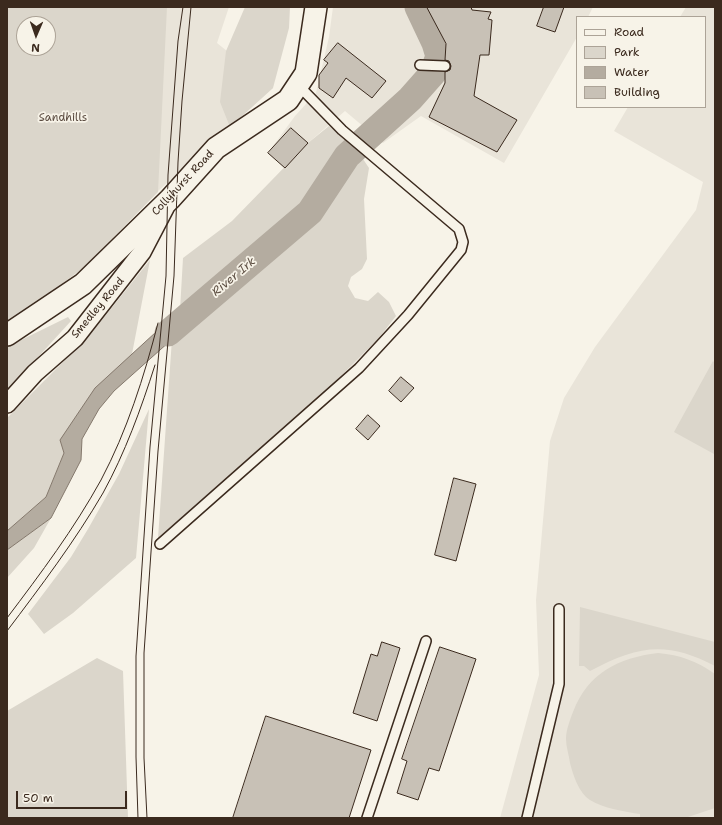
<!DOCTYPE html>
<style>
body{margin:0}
#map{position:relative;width:722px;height:825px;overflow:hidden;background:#f7f3e8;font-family:"Shantell Sans",sans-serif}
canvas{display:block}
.frame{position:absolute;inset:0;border:8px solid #3b2a1e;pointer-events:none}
.legend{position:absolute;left:576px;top:16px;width:130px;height:92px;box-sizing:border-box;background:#f7f3e8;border:1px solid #aca397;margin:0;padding:5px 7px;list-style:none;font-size:12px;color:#3b2a1e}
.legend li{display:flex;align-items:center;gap:8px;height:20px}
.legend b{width:20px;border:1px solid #aca397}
.north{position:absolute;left:16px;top:16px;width:40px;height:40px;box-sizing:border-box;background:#f7f3e8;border:1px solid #aca397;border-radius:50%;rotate:182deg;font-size:11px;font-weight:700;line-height:16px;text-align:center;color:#3b2a1e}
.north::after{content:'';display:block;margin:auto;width:14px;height:18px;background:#3b2a1e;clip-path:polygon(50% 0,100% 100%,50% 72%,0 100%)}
.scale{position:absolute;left:16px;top:791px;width:111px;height:18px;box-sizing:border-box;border:2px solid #3b2a1e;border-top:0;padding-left:5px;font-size:12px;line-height:14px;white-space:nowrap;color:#3b2a1e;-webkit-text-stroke:3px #f7f3e8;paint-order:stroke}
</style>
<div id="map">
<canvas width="722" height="825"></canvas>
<div class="frame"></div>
<ul class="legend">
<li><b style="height:5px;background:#f7f3e8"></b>Road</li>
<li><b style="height:11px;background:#dbd6cb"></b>Park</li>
<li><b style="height:11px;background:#b4aca0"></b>Water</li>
<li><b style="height:11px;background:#c8c1b6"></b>Building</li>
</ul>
<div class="north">N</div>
<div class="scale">50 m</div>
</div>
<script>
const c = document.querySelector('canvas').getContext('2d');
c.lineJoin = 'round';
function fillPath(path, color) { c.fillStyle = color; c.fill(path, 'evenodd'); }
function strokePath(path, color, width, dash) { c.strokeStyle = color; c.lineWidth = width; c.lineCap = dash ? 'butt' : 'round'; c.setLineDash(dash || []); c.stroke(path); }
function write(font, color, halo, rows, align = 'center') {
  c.font = font + ' "Shantell Sans",sans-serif'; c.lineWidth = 3.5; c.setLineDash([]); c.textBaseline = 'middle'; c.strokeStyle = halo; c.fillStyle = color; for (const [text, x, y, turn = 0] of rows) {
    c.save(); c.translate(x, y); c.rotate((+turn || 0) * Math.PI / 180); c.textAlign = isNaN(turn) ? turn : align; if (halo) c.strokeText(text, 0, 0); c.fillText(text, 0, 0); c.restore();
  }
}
fillPath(new Path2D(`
 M120 7H229L217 43 273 88 158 191 118 231Z
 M333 7H593L588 17H577V37L504 163 421 116 383 143 345 111 308 143 285 168 268 153 295 116 316 93 329 37Z
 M686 7H715V818H500L539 675 536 600 550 441 564 398 595 347 696 210 703 182 614 131 628 107H705V17H680Z`), '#e9e4d9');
fillPath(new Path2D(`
 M7 7H167L158 192 83 268 18 317 7 322ZM24 24H48V48H24Z
 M245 7H290L289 28 273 88 230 127 220 102 226 51Z
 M329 126 350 143 304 206 225 277 197 300 180 310 183 258 232 221 308 143Z
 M359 153 369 168 364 199 367 259 362 269 351 277 348 286 355 298 368 301 378 292 389 302 396 316 378 339 329 388 158 538 172 339C218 298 271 262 312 217 330 198 341 172 359 153Z
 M150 260 132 354 64 453 46 497 7 531V418L89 336Z
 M68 317 71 321 7 391V347Z
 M713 361 715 363 714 454 674 432Z
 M149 409 136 558 73 613 44 634 28 614 71 557 88 529 119 474Z
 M51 518 34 548 7 578V550Z
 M580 607 715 642V666C666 640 637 646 590 671L584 666H579Z
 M658 653C680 655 697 661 715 674V808L685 818H640V814C626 812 602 808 590 800 579 793 573 775 570 763 569 755 566 747 566 739 566 730 570 720 573 712 588 673 618 658 658 653Z
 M97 658 123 671 128 818H7V711Z`), '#dbd6cb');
const water = new Path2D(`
 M197 300V317L114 391 99 409 82 439 81 460 51 518 7 550V531L46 497 64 453 60 440 95 388 180 310Z`);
fillPath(water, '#b4aca0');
strokePath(water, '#84786c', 1);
strokePath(new Path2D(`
 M168 333 310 212 347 156 410 99 433 73 439 56 435 43 418 7`), '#b4aca0', 27);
const building = new Path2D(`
 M427 7H471L472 10 491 12 488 19 492 20 489 55H480L474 96 517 120 497 152 429 117 445 83V72L450 70 451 66 449 61 445 60 446 44Z
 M544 7H564L555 32 537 26Z
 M338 43 386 81 372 98 346 78 333 98 319 88V75L328 63 324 60Z
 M291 128 308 143 285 168 268 153Z
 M401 377 414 388 401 402 389 391Z
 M368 415 380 426 368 440 356 429Z
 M454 478 476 484 456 561 435 555Z
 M382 642 400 648 377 721 353 713 371 654 377 656Z
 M440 647 476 659 439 771 429 768 418 800 397 793 407 761 402 759Z
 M266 716 371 750 349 818H233Z`);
fillPath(building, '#c8c1b6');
strokePath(building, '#3b2a1e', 1);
const service = new Path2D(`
 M420 65 445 66
 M160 544 359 368 408 315 461 250 463 242 459 229 342 130 298 85
 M367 818 426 641
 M527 818 559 684V609`);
const minor = new Path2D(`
 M7 404 35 373 75 338 142 252 165 208`);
const tertiary = new Path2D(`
 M7 335 83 284 170 199 216 148 288 100 306 73 316 7`);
strokePath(service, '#3b2a1e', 12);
strokePath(minor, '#3b2a1e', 20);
strokePath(tertiary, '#3b2a1e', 24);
strokePath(service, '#f7f3e8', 9);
strokePath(minor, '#f7f3e8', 17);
strokePath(tertiary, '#f7f3e8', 21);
strokePath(new Path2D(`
 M7 618C41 573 74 529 101 480 127 431 144 377 158 323
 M7 631C41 586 75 541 103 493 125 453 141 409 155 365
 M138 818 136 757V656L150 447 166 276 168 175 178 41 183 7
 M147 818 144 758V653L158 451 174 276 178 162 182 101 191 7`), '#3b2a1e', 1);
write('11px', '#5b4c41', '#f7f3e8', [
 ["Sandhills",63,118]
]);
write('11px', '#3b2a1e', '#f7f3e8', [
 ["Collyhurst Road",183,183,-47],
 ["Smedley Road",98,308,-50]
]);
write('italic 12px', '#5f5145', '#f7f3e8', [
 ["River Irk",234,277,-40]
]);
</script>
